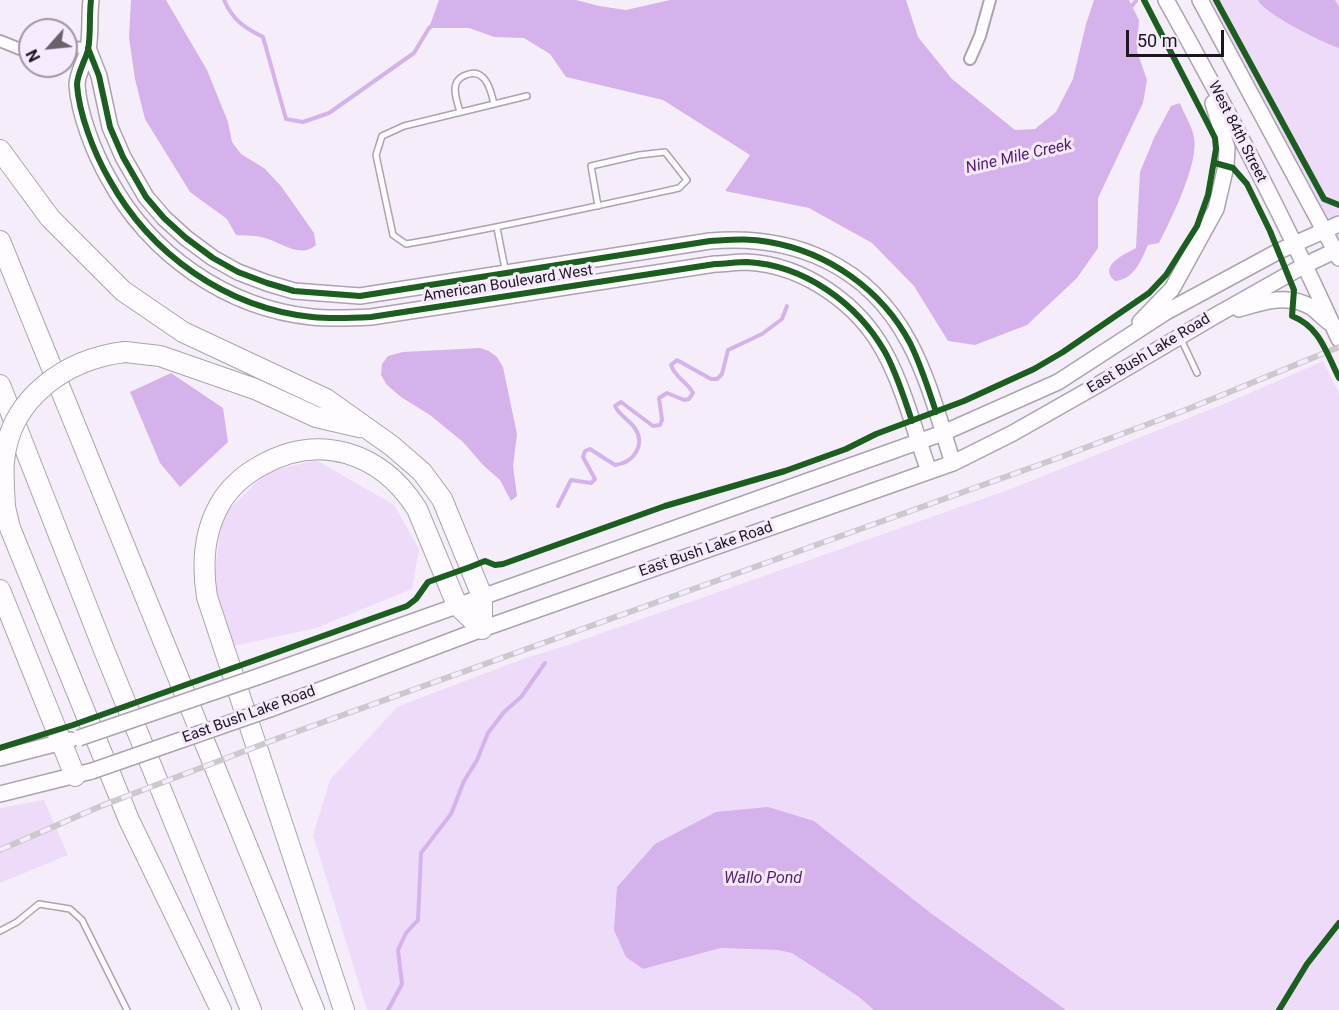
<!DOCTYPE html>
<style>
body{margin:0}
#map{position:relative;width:1339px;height:1010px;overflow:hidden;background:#f5eefa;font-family:Roboto,sans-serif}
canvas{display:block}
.north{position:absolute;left:18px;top:18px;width:60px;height:60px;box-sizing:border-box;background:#f6eafe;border:2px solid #9f95a6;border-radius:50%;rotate:243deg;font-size:16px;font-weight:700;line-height:24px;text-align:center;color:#1d1621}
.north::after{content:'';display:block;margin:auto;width:21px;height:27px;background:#69626d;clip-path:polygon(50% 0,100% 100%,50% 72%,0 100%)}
.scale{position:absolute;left:1126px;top:30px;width:98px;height:27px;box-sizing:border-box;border:3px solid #1d1621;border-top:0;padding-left:8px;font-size:18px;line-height:21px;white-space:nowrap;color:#1d1621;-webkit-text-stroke:4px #f6eafe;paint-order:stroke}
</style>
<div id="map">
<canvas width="1339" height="1010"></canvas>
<div class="north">N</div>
<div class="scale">50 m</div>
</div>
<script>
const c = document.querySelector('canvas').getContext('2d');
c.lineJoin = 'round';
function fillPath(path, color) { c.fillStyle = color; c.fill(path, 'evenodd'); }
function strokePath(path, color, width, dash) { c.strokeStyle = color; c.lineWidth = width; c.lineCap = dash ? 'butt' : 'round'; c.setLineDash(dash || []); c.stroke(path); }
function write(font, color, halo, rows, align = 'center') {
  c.font = font + ' Roboto,sans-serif'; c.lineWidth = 6; c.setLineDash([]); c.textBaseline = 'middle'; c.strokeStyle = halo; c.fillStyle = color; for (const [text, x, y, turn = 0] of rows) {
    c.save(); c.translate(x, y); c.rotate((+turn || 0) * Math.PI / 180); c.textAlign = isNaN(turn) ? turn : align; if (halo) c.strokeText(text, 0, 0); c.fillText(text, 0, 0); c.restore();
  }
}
fillPath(new Path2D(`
 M1208 0H1339V242L1315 194Z
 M1323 361 1339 393V1010H1066L932 914 814 821 643 969 721 948 777 950 792 953 859 997 874 1010H367L313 835 330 780 397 707 525 658 565 646 1008 490 1236 399Z
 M316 460 394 505 419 549 412 589 316 628 234 646 213 589 222 516 267 472Z
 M44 800 68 855 0 883V808Z`), '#eedbf9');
fillPath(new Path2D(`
 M131 0H166L207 70 228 122 232 142 241 154 264 168 281 186 314 233 316 245C300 260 278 240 261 237 253 235 244 236 236 235L227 219 190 192 145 119 135 79 129 38Z
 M439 0H576L599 6 626 10 670 0H906L918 37 952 79 1015 130 1035 129 1056 112 1073 79 1086 24 1094 0H1129L1139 20 1137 51 1147 80 1143 103 1098 198V248L1077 278 1027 325 975 345 948 341 914 286 872 243 809 208 725 191 750 155 663 100 566 77 550 54 524 38 494 37 469 28H429Z
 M1258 0H1335L1339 7V48C1323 43 1263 13 1258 0Z
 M1180 103C1184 114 1192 126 1194 137 1199 164 1171 219 1159 243L1148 245C1141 260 1135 279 1115 281 1097 266 1125 254 1136 248L1140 172 1154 138 1171 106Z
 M480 348 489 351 497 357 503 367 517 434 513 466 517 496 511 501 500 480 483 465 463 442 430 415 401 397 387 385 381 375 382 364 388 356 403 352Z
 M171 373 223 408 228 442 180 487 160 463 130 392Z
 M768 807 814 821 932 914 1066 1010H874L859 997 792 953 777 950 721 948 643 969 626 957 614 930 617 887 655 844 716 812Z`), '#d5b2eb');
strokePath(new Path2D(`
 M224 0C233 20 243 27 263 37L286 119 303 122 329 113 414 53 429 28 432 26
 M1130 8 1136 1
 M558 506 571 480 591 483 595 479 583 457 585 451 590 449 615 465C633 463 647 445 634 427 628 419 619 415 615 406L621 402 653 426 660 425 662 420 659 398 667 393 684 400 689 399 693 393C687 381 675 378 671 365L677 360 711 379H717L722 374 728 350 762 334 782 319 787 306
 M388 1010 402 984 398 950 406 933 418 920 421 853 451 814 464 781 477 760 488 733 504 712 521 697 545 663`), '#d5b2eb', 4);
const lane = new Path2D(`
 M527 96 404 126 382 136 376 155 393 235 406 244C498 228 588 208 679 188L687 180 665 152 639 155 591 166 598 206
 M460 112C458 104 453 92 456 84 457 80 462 76 466 75 485 67 491 90 494 104
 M497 228 510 294
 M1181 339 1197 373
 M0 931 17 922 39 904 70 909 82 920 127 1010`);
const street = new Path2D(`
 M0 41 20 49H30
 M66 47 88 48
 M970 59 980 36 990 0`);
const secondary = new Path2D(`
 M91 0C89 16 91 34 88 50 85 61 77 74 77 85 79 114 94 153 109 179 150 254 226 308 312 317 332 319 352 318 371 317L715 264C725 264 736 262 747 262 804 265 860 304 886 355 905 391 915 433 929 471
 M1166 0C1228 110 1287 224 1339 339
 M1200 0 1339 258
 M88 48 99 76 110 127 123 157 146 197 164 218 186 238 213 258 238 272 267 283 294 291 360 296 710 241C794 234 868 265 909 342 929 379 940 423 953 463
 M1239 309C1262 302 1288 293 1311 307 1317 311 1323 318 1330 323
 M1140 322 1172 289 1216 209 1226 166 1227 148 1213 103
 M257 677 943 433 1058 382 1166 312 1279 251 1339 224
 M270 709 482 629 953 463 1013 433 1101 383 1213 317 1305 265 1339 249
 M0 758 70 740
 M0 794 92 771`);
const highway = new Path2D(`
 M0 150 50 218 123 291 183 332 326 399 392 446 422 472 442 499 482 596V629
 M0 241 314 1010
 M125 352 160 356 255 389 316 417 359 427
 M0 385 104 650 251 1010
 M4 489 5 507 10 528 129 820 221 1010
 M0 590 75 776
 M344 1010 207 597C202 565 203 533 220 504 229 488 244 475 260 466 319 432 381 452 417 509L457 605 482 629`);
strokePath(lane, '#aaa4af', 8);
strokePath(street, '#aaa4af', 14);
strokePath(secondary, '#aaa4af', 18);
strokePath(highway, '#aaa4af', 22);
strokePath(lane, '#fefcfe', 5);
strokePath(street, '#fefcfe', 10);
strokePath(secondary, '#fefcfe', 15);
strokePath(highway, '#fefcfe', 20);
const rail = new Path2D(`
 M0 850 101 806 279 738 1058 458 1188 409 1339 347`);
strokePath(rail, '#cbc9cd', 6);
strokePath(rail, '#f6eafe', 4, [11]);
const secondaryBridge = new Path2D(`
 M79 738 257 677
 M92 771 270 709`);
const highwayBridge = new Path2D(`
 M4 489C4 480 3 470 4 461 10 398 66 359 125 352`);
strokePath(secondaryBridge, '#aaa4af', 18, []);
strokePath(highwayBridge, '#aaa4af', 22, []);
strokePath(secondaryBridge, '#fefcfe', 15);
strokePath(highwayBridge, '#fefcfe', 20);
strokePath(new Path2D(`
 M91 0C89 16 91 34 88 50 85 61 77 74 77 85 79 114 94 153 109 179 150 254 226 308 312 317 332 319 352 318 371 317L715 264C725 264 736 262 747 262 804 265 857 303 885 352 897 374 904 398 912 421
 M1216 0 1324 199 1339 205
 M88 48 99 76 110 127 123 157 146 197 164 218 186 238 213 258 238 272 267 283 294 291 360 296 710 241C730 240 749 238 769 242 828 252 882 290 910 343 921 365 928 388 936 412
 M1215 163 1233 168 1247 184 1270 231 1294 290 1292 316C1320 327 1326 352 1339 378
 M0 748 73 725 407 606 416 599 428 582 470 567 485 561 495 565 503 564 665 506 785 471 846 449 876 434 964 401 1034 369 1063 352 1149 293 1166 275 1197 226 1208 195 1216 149 1215 138 1207 122 1144 0
 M1279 1010 1307 964 1339 923`), '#1b5e20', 6);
write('15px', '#1d1621', '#f6eafe', [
 ["West 84th Street",1237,132,63],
 ["American Boulevard West",508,284,-9],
 ["East Bush Lake Road",1149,354,-31],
 ["East Bush Lake Road",706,550,-19],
 ["East Bush Lake Road",249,715,-20]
]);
write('italic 16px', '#571a73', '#f6eafe', [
 ["Nine Mile Creek",1019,157,-13],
 ["Wallo Pond",763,879]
]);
</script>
